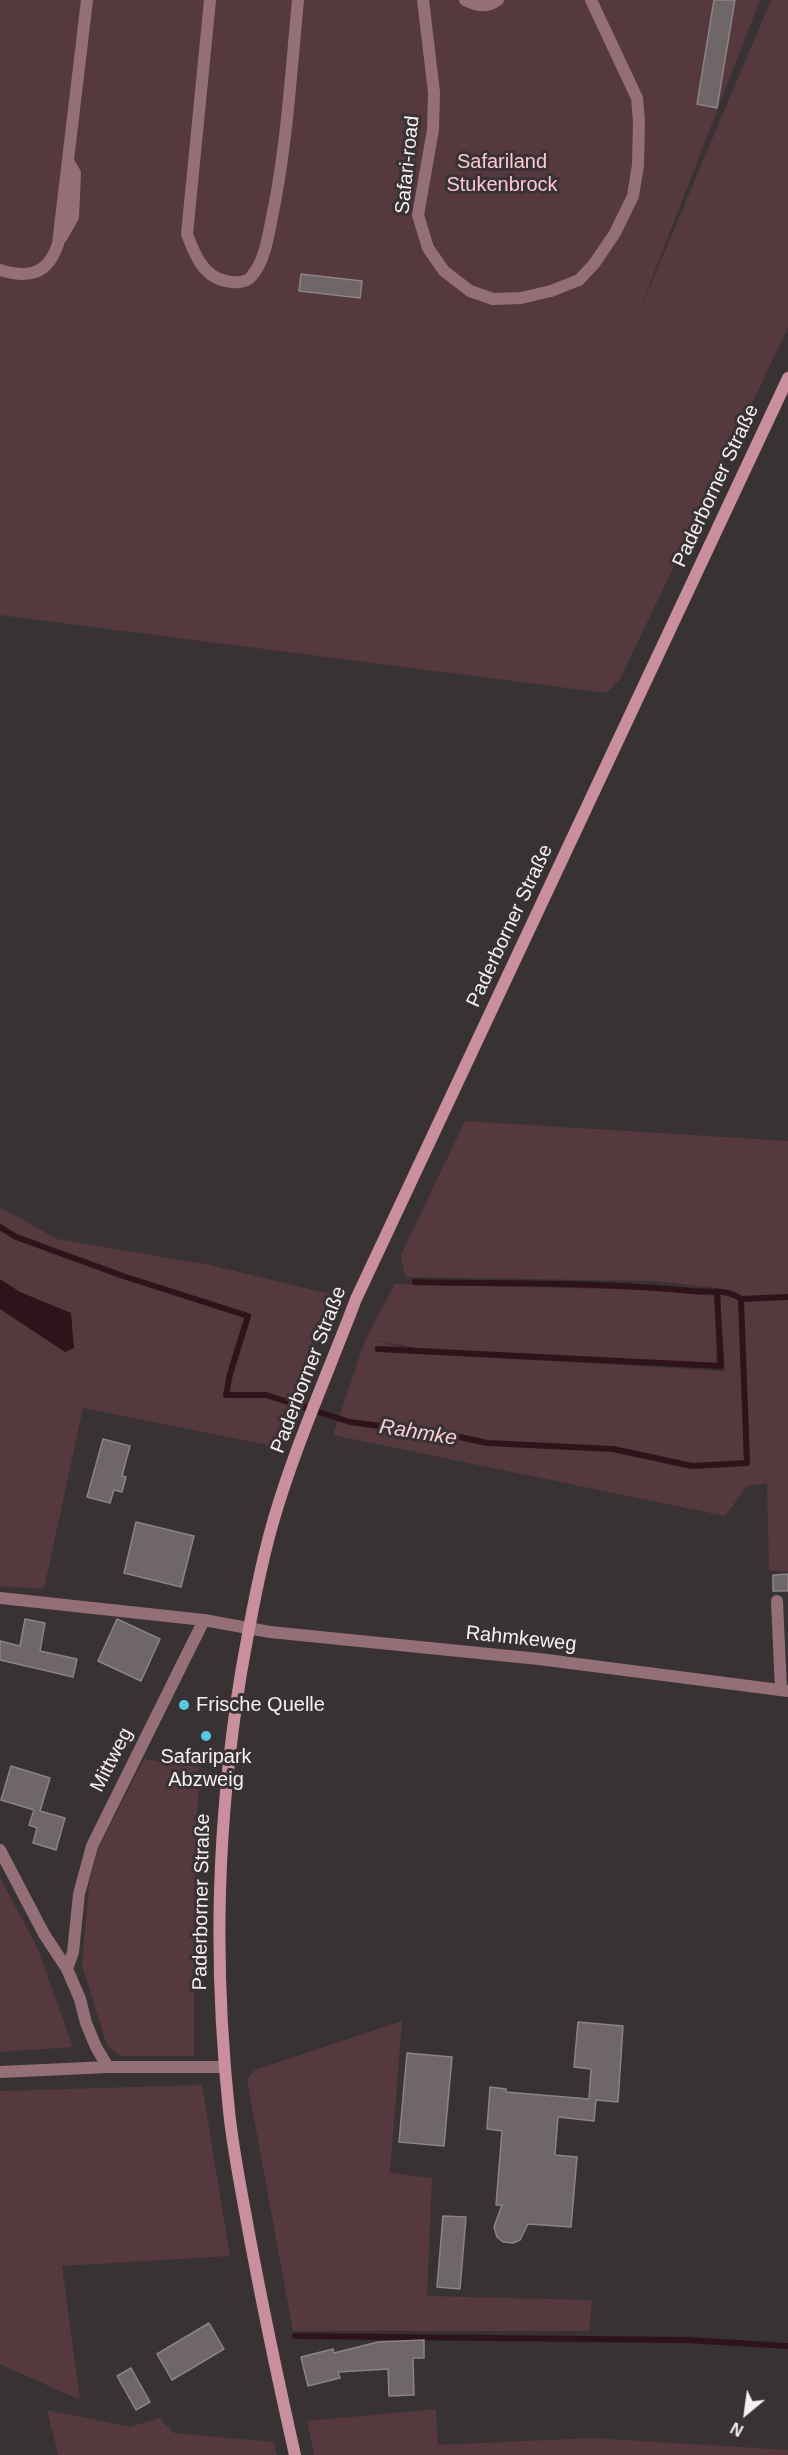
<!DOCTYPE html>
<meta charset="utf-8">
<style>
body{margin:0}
#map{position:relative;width:788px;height:2455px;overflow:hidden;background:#393234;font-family:Arial,sans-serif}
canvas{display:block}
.north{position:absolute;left:716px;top:2383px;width:60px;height:60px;-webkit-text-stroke:4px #393234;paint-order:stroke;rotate:209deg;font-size:16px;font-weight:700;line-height:24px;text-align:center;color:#f5f0f1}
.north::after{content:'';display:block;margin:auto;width:21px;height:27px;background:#f5f0f1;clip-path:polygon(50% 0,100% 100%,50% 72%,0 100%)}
</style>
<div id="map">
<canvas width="788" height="2455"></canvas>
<div class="north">N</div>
</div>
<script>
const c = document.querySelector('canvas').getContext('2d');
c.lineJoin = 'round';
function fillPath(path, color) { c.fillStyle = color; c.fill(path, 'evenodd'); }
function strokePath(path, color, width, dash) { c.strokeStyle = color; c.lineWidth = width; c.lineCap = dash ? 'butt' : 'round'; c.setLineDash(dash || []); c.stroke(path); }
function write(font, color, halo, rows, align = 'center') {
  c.font = font + ' Arial,sans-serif'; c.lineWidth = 6; c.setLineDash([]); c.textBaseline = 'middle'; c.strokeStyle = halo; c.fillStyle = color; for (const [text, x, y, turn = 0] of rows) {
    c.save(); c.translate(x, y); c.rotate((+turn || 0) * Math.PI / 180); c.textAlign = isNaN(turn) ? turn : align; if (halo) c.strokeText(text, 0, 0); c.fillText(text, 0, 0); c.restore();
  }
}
fillPath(new Path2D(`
 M0 0H760L637 317 771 0H788V328L620 679 606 693 0 615Z
 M465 1121 788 1141V1572L769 1570 767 1483 747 1486 725 1516 333 1435 366 1338 395 1284 650 1290 715 1296 716 1364 417 1348 375 1340 422 1354 725 1371 719 1288 653 1281 405 1277 401 1255Z
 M0 1207 57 1239 210 1265 330 1294 273 1446 83 1408 44 1589 0 1586Z
 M144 1759 199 1767 194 1912V2056H121L107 2046 82 1965 89 1885 97 1851Z
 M0 1878 37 1947 73 2047 0 2052Z
 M402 2021 390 2173 432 2178 427 2296 592 2300 589 2331H293L247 2080 255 2070Z
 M202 2085 230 2256 62 2266 80 2400 0 2364V2091Z
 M436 2409 438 2445 592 2438 788 2450V2455H314L307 2421Z
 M47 2410 130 2427 159 2418 174 2433 273 2442 277 2455H58Z`), '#56383f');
fillPath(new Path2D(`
 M0 1279 20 1292 71 1313 74 1348 65 1352 0 1309Z`), '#2f131b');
strokePath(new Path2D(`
 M0 1227 16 1237 123 1276 248 1316 230 1374 226 1395H266L350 1422 460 1437 487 1443 613 1449 692 1466 747 1463 741 1299 788 1297
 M415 1282C508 1284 600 1282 692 1291 708 1293 727 1288 741 1299
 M378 1349 721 1366 717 1293
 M295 2336 686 2340 788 2346`), '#2f131b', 6);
const building = new Path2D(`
 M714 0H735L717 108 697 104Z
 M301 274 362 281 360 298 299 291Z
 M103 1439 130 1446 122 1476 126 1477 122 1492 114 1490 110 1503 87 1497Z
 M136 1522 194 1536 181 1587 124 1573Z
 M788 1574V1591H773V1575Z
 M25 1619 45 1623 40 1651 77 1659 73 1677 0 1660V1641L20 1646Z
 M117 1619 160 1639 141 1681 98 1661Z
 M11 1766 50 1778 40 1811 65 1818 56 1850 33 1843 37 1828 29 1825 34 1810 1 1800Z
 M578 2022 623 2026 618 2102 596 2100 594 2121 558 2117 555 2155 577 2157 571 2227 528 2224 520 2240 513 2243 503 2242 497 2237 494 2227 502 2205H496L502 2131 487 2129 490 2087 506 2089V2092L589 2099 591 2069 574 2067Z
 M407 2053 452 2057 444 2146 399 2142Z
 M443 2216 466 2217 460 2289 437 2287Z
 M209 2323 224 2349 172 2380 157 2354Z
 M424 2340V2358H413L414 2395 389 2396 388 2369 338 2372 340 2378 308 2386 301 2357 333 2349 334 2353 378 2342Z
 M131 2368 150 2402 136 2410 117 2376Z`);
fillPath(building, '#6e6667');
strokePath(building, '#8b8385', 1.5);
strokePath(new Path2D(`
 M210 0 187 234C194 253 203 277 226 281 233 283 246 283 251 277 265 261 268 237 272 217 287 146 291 72 298 0
 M423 0 434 92 433 130 418 215 428 248 444 271 470 291 493 299 521 298 551 291 579 280 594 264 615 233 633 196 638 165 639 122 637 98 591 0
 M465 0C478 6 486 8 498 0
 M61 238 73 217 75 173 68 161
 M0 270C29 279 48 274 58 244L87 0
 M0 1598 204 1620
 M777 1601 781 1690`), '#946f77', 12);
strokePath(new Path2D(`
 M0 1850 44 1934 67 1969 80 1999 86 2023 96 2047 108 2067
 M67 1969 73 1952 79 1894 92 1846 204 1620 270 1632 539 1659 788 1691
 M0 2072 108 2067H225`), '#946f77', 12);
strokePath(new Path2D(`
 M295 2455C278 2380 262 2304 248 2228 241 2189 233 2150 229 2111 213 1959 217 1823 241 1673 250 1623 259 1571 273 1522 295 1446 328 1373 356 1299L788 378`), '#ca8f9d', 12);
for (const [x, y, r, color] of [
 [184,1705,6,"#56c9e1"],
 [206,1736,6,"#56c9e1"]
]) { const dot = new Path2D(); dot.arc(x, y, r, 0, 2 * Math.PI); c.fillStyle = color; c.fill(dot); strokePath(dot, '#393234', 2); }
write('20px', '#fec9d4', '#393234', [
 ["Safariland",502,162],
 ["Stukenbrock",502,185]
]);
write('20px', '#f5f0f1', '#393234', [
 ["Safari-road",408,165,-84],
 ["Paderborner Straße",716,486,-65],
 ["Paderborner Straße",510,926,-65],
 ["Paderborner Straße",309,1370,-69],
 ["Rahmkeweg",521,1639,6],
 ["Mittweg",112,1760,-63],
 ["Paderborner Straße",202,1902,-89]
]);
write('20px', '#f5f0f1', '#393234', [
 ["Frische Quelle",196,1705],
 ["Safaripark",206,1757,"center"],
 ["Abzweig",206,1780,"center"]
], 'left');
write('italic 21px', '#f7cfd7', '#393234', [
 ["Rahmke",418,1433,9]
]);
</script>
